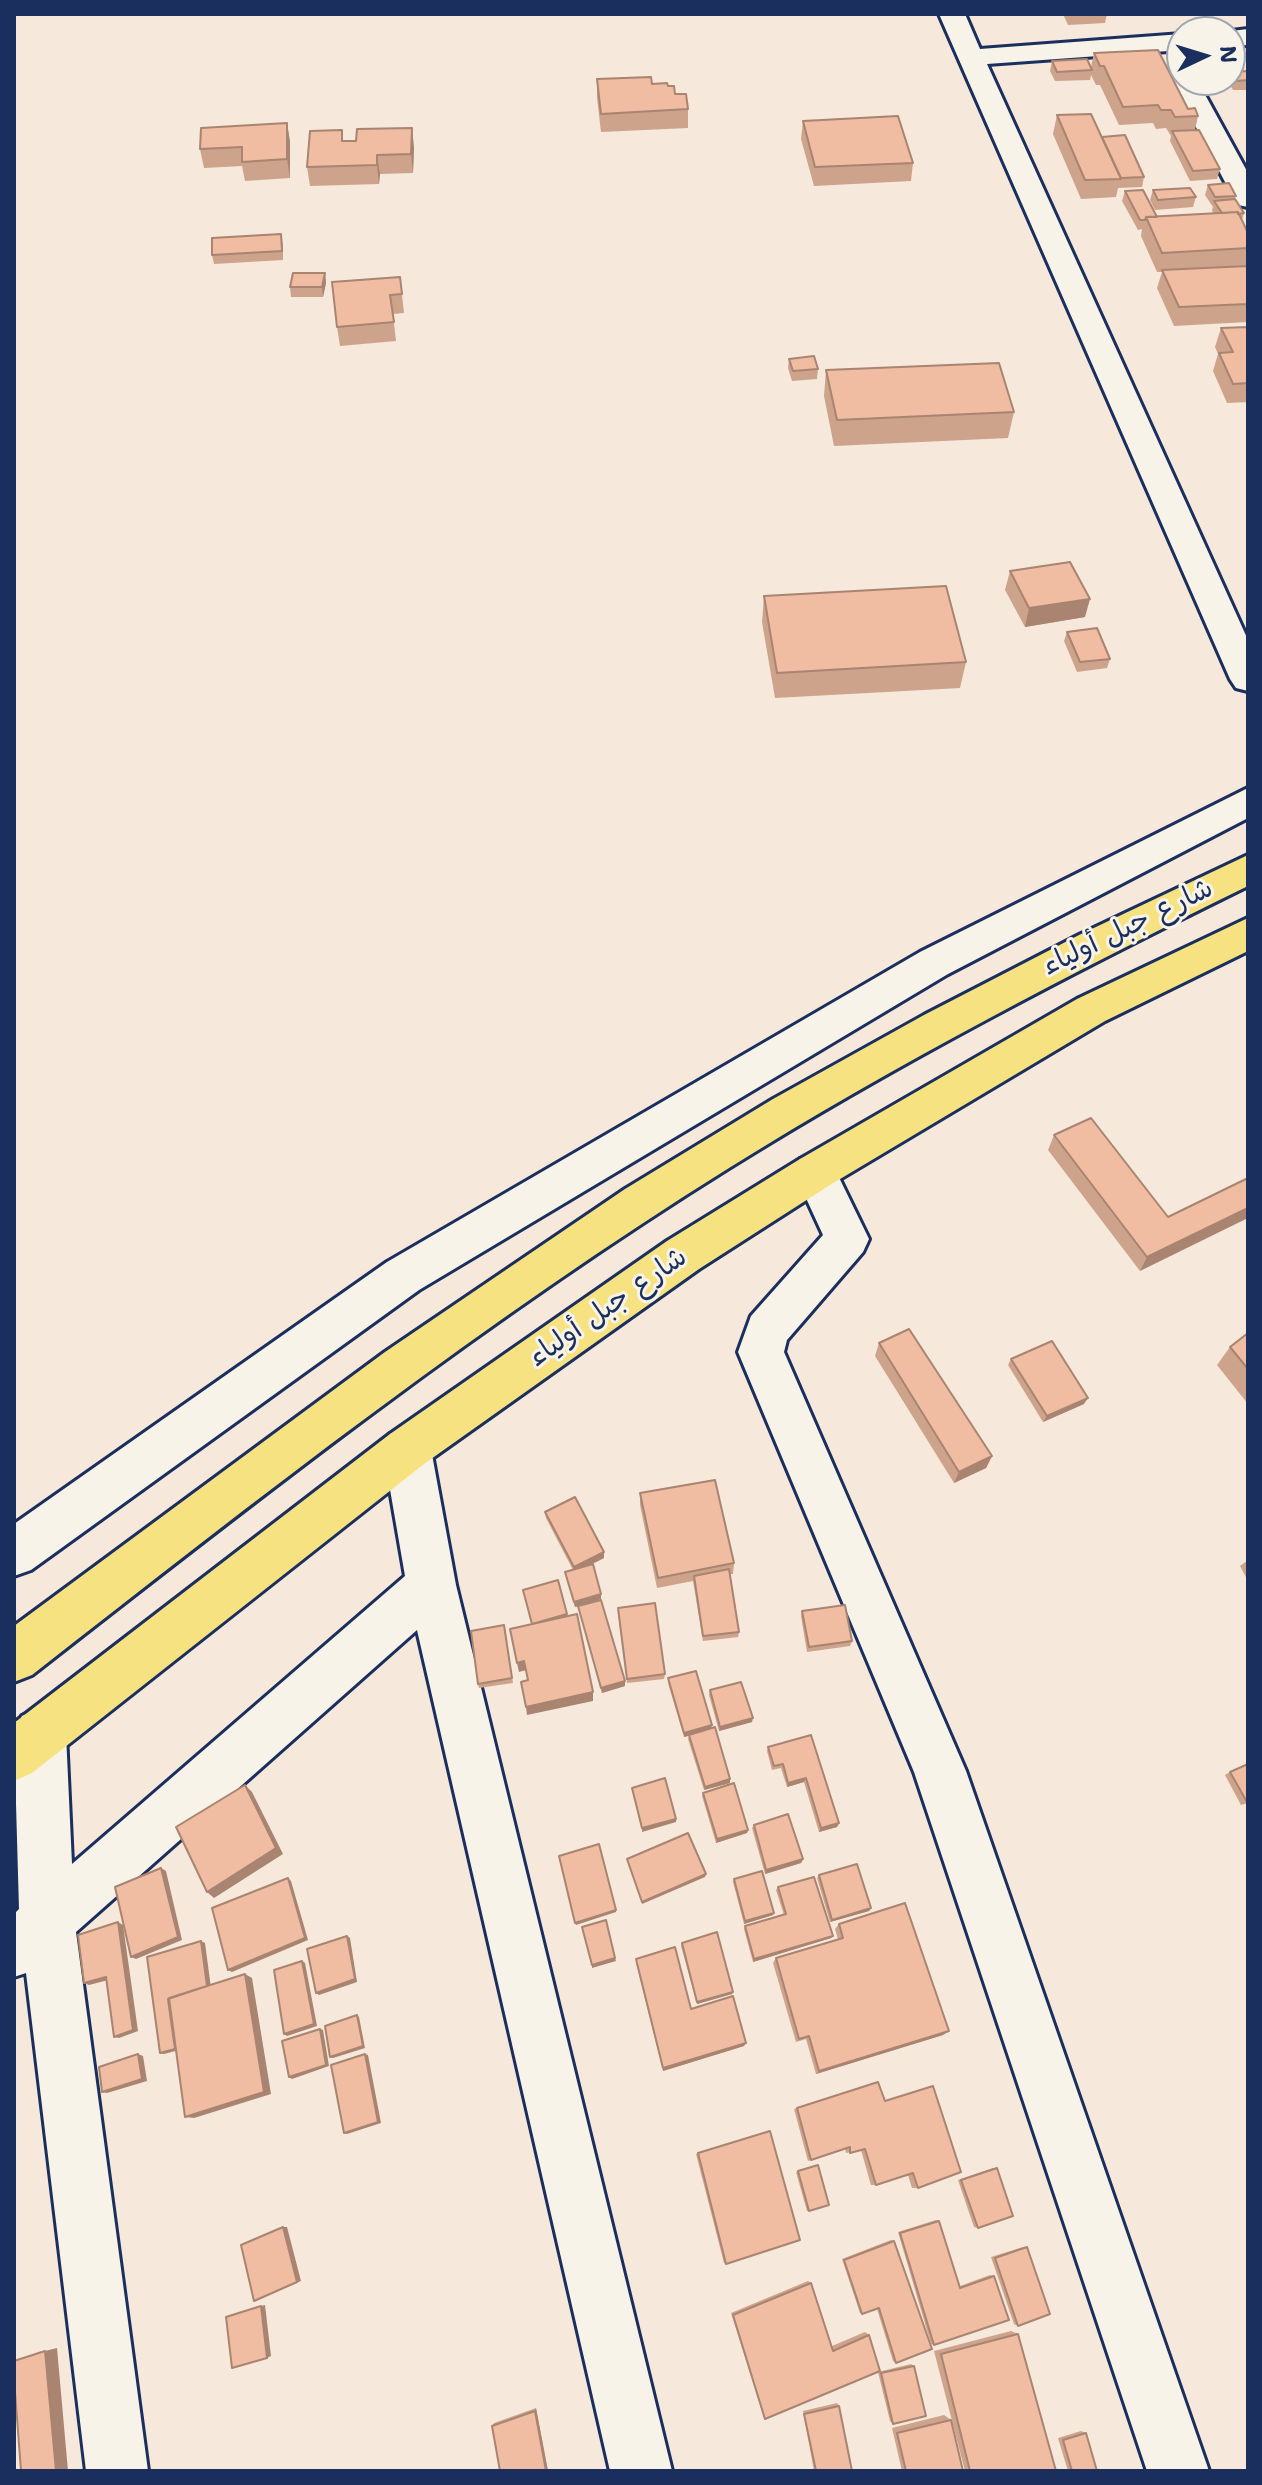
<!DOCTYPE html>
<meta charset="utf-8">
<style>
body{margin:0}
#map{position:relative;width:1262px;height:2485px;overflow:hidden;background:#f6e8da;font-family:"Shantell Sans",sans-serif}
canvas{display:block}
.frame{position:absolute;inset:0;border:16px solid #1b2f5e;pointer-events:none}
.north{position:absolute;left:1166px;top:16px;width:80px;height:80px;box-sizing:border-box;background:#f7f3e8;border:2px solid #9fa5b1;border-radius:50%;rotate:86deg;font-size:22px;font-weight:700;line-height:32px;text-align:center;color:#1b2f5e}
.north::after{content:'';display:block;margin:auto;width:28px;height:36px;background:#1b2f5e;clip-path:polygon(50% 0,100% 100%,50% 72%,0 100%)}
</style>
<div id="map">
<canvas width="1262" height="2485"></canvas>
<div class="frame"></div>
<div class="north">N</div>
</div>
<script>
const c = document.querySelector('canvas').getContext('2d');
c.lineJoin = 'round';
function strokePath(path, color, width, dash) { c.strokeStyle = color; c.lineWidth = width; c.lineCap = dash ? 'butt' : 'round'; c.setLineDash(dash || []); c.stroke(path); }
function fillPath(path, color) { c.fillStyle = color; c.fill(path, 'evenodd'); }
function write(font, color, halo, rows, align = 'center') {
  c.font = font + ' "Shantell Sans","Playpen Sans Arabic",sans-serif'; c.lineWidth = 6; c.setLineDash([]); c.textBaseline = 'middle'; c.strokeStyle = halo; c.fillStyle = color; for (const [text, x, y, turn = 0] of rows) {
    c.save(); c.translate(x, y); c.rotate((+turn || 0) * Math.PI / 180); c.textAlign = isNaN(turn) ? turn : align; if (halo) c.strokeText(text, 0, 0); c.fillText(text, 0, 0); c.restore();
  }
}
const minor = new Path2D(`
 M939 14H965L980 49 1182 34V50L987 64 1248 640V691L1236 688 1230 679Z
 M1248 29V45L1230 46V32H1223Z
 M1182 73V80H1197L1248 173V207L1238 205 1234 199 1171 80 1175 74Z
 M1248 788V818L948 974 419 1290 31 1570 14 1576V1524L387 1262 920 952Z
 M815 1154 830 1159 869 1239 863 1252 787 1340 784 1352 966 1771 1209 2471H1147L914 1772 738 1352 751 1316 823 1235 794 1172 800 1159Z
 M407 1427 424 1434 431 1449 456 1585 672 2471H610L417 1630 76 1932 148 2471H86L26 1973 14 1977V1914L19 1909 14 1734 22 1716 40 1708 58 1716 66 1734 72 1864 405 1576 383 1449 390 1434Z`);
const major = new Path2D(`
 M1248 855V886C1071 973 896 1064 729 1168 485 1320 258 1498 32 1675L14 1682V1626L385 1352 625 1189 773 1099 924 1015 1079 935Z
 M1248 918V951L1105 1021 830 1185 699 1269 424 1464 32 1773 14 1781V1723L390 1434 667 1241 800 1159 1077 999Z`);
strokePath(minor, '#1b2f5e', 6);
strokePath(major, '#1b2f5e', 6);
fillPath(minor, '#f7f3e8');
fillPath(major, '#f7e281');
fillPath(new Path2D(`
 M1063 14H1107L1105 23 1068 25Z
 M1094 53 1198 116 1195 130 1220 169 1217 179 1190 181 1170 141 1171 136 1166 128 1156 129 1153 123 1119 125 1100 85H1096L1091 75 1090 80 1055 81 1050 71 1052 61 1091 67Z
 M1248 71V90H1233L1228 81 1230 80 1231 72Z
 M597 79 652 84 675 94 688 109V128L601 132 597 98Z
 M1057 115 1102 137 1144 177 1142 187 1118 188 1116 197 1081 199 1053 134Z
 M803 121 913 163 911 181 814 186 801 139Z
 M287 123 290 142V178L245 181 242 166 204 168 200 149Z
 M343 141 414 147 413 173 380 174 379 184 310 186 307 167Z
 M1208 185 1236 196 1235 199 1244 213 1242 220 1248 233V322L1174 326 1157 288 1162 272H1157L1141 236 1142 229 1138 230 1122 201 1125 191 1157 217 1213 213 1212 210 1213 207 1205 195Z
 M1153 190 1196 197 1193 207 1155 210 1150 200Z
 M281 234 283 244V260L214 264 212 255Z
 M325 273 326 283 323 297H291L290 287Z
 M400 277 404 313 393 314 396 341 340 346 337 327Z
 M1248 327V402L1227 403 1213 371 1218 354 1215 347 1221 328Z
 M789 359 818 369 817 379 792 381 788 368Z
 M826 370 1014 412 1008 438 834 446 824 396Z
 M1010 571 1085 617 1025 627 1005 590Z
 M764 596 966 662 960 688 775 698 762 622Z
 M1067 632 1110 659 1107 668 1077 672 1064 641Z
 M1054 1135 1168 1217 1248 1178 1140 1271 1048 1150Z
 M1248 1333V1404L1217 1365 1230 1347Z
 M879 1343 992 1456 986 1468 954 1483 875 1356Z
 M1011 1359 1084 1404 1043 1422 1008 1365Z
 M640 1493 734 1563 733 1574H729L739 1632 738 1637 703 1641 693 1581 657 1588 640 1505Z
 M545 1512 604 1552V1558L590 1565 601 1594V1599L575 1607 565 1572 573 1570 546 1518Z
 M1248 1560V1581L1240 1566Z
 M578 1606 625 1681V1686L602 1693Z
 M802 1611 852 1641 850 1646 807 1652 801 1616Z
 M618 1613 665 1674 664 1679 627 1683Z
 M504 1625 513 1683 479 1688 478 1684Z
 M668 1678 711 1728 730 1783 704 1790 688 1739 689 1736 684 1737 668 1683Z
 M710 1690 752 1722 719 1731 709 1695Z
 M811 1735 839 1823 837 1827 819 1832 804 1782 787 1787 781 1768 772 1770 767 1751 768 1747Z
 M1230 1772 1248 1803 1241 1805 1225 1775Z
 M703 1793 748 1830 747 1833 716 1843 702 1796Z
 M754 1825 803 1859 801 1863 765 1874 752 1828Z
 M819 1875 871 1908 869 1911 830 1922 817 1878Z
 M734 1879 774 1913 773 1915 744 1924 733 1882Z
 M778 1887 833 1936 831 1938 753 1962 744 1929 745 1926 784 1915 776 1890Z
 M839 1924 949 2031 943 2035 816 2074 806 2039 796 2042 773 1963 776 1958 838 1939 835 1929Z
 M682 1943 732 1994 697 2004 681 1946Z
 M636 1959 691 2009 744 2046 663 2071 636 1963Z
 M933 2086 918 2188H912L908 2175 876 2185H871L861 2150 846 2153 845 2148 808 2161 794 2109 797 2108 885 2101Z
 M770 2131 726 2264 724 2263 696 2154Z
 M818 2165 809 2211H807L796 2172Z
 M993 2168H997L978 2228 974 2227 958 2180Z
 M936 2220 939 2221 960 2286 990 2275 994 2276 934 2345 931 2344 898 2232Z
 M891 2240 894 2241 896 2363 893 2361 877 2309 862 2314 860 2313 842 2259Z
 M1023 2247H1027L1018 2326 1014 2324 991 2257Z
 M808 2281 811 2283 832 2346 865 2332 869 2335 765 2419 763 2415 731 2313Z
 M1011 2331 1018 2334 1056 2471H965L934 2351Z
 M911 2364 914 2366 893 2424 890 2421 878 2372Z
 M837 2403 839 2406 852 2471H814L803 2411Z
 M536 2408 548 2471 492 2426 494 2423Z
 M944 2415 951 2420 963 2471H902L892 2428Z
 M1081 2431 1086 2433 1097 2471H1068L1058 2438Z`), '#cea38b');
fillPath(new Path2D(`
 M287 123 290 142V178L287 159Z
 M412 128 414 147 413 173 411 154Z
 M377 155 380 174 379 184 377 165Z
 M325 273 326 283 323 297 322 287Z
 M1090 599 1085 617 1025 627 1029 608Z
 M1248 1208V1218L1140 1271 1147 1257Z
 M1088 1398 1084 1404 1043 1422 1047 1416Z
 M992 1456 986 1468 954 1483 959 1472Z
 M604 1552V1558L574 1573V1567Z
 M601 1594V1599L575 1607 574 1602Z
 M524 1661 526 1670 519 1672 517 1663Z
 M625 1681V1686L602 1693 601 1688Z
 M593 1692V1701L527 1715 526 1707Z
 M753 1718 752 1722 719 1731 720 1727Z
 M712 1725 711 1729 684 1737V1733Z
 M806 1778 804 1782 787 1787 788 1783Z
 M730 1779V1783L704 1790 705 1787Z
 M245 1785 252 1792 283 1854 214 1898 207 1892Z
 M676 1819V1822L642 1832V1828Z
 M839 1823 837 1827 819 1832 821 1828Z
 M748 1830 747 1833 716 1843 717 1839Z
 M803 1859 801 1863 765 1874 766 1870Z
 M161 1868 166 1871 182 1940 136 1959 131 1957Z
 M706 1874 705 1877 642 1904V1902Z
 M288 1878 291 1881 308 1940 232 1972 228 1970Z
 M871 1908 869 1911 830 1922 832 1920Z
 M616 1910V1912L576 1925 575 1923Z
 M774 1913 773 1915 744 1924 745 1921Z
 M118 1922 123 1925 138 2031 119 2038 114 2037Z
 M347 1936 350 1938 357 1982 319 1995 316 1993Z
 M833 1936 831 1938 753 1962 754 1959Z
 M201 1941 205 1943 211 1988 179 2050 164 2054 160 2053Z
 M615 1958 616 1961 592 1968V1965Z
 M302 1961 305 1963 317 2026 287 2036 284 2034Z
 M245 1974 252 1978 271 2094 194 2118 185 2117Z
 M106 1977 112 1979 89 1985 84 1983Z
 M733 1992 732 1994 697 2004V2002Z
 M357 2015 359 2017 365 2048 333 2058 330 2057Z
 M320 2029 323 2030 329 2066 292 2079 289 2077Z
 M949 2031 943 2035 816 2074 819 2071Z
 M746 2043 744 2046 663 2071V2068Z
 M138 2054 143 2056 147 2081 107 2093 102 2092Z
 M365 2054 368 2055 381 2123 347 2134 344 2133Z
 M283 2227H287L301 2281 258 2299Z
 M265 2305 271 2356 267 2358 261 2306Z
 M57 2348 68 2471H56L45 2351Z
 M536 2408 548 2471H546L535 2411Z`), '#a88471');
const building = new Path2D(`
 M1158 50 1188 109 1195 108 1198 116 1175 117 1171 110H1161L1158 105 1123 107 1104 66H1100L1094 53Z
 M1087 59 1092 70 1057 72 1052 61Z
 M1248 71V80L1236 81 1231 72Z
 M651 77 652 84 667 83 668 86H674L675 94H686L688 109 601 114 597 79Z
 M1091 114 1121 179 1085 180 1057 115Z
 M898 116 913 163 815 167 803 121Z
 M287 123V159L242 162V147L200 149 201 128Z
 M412 128 411 154 377 155V165L307 167 310 131 342 130V141H356L357 129Z
 M1199 130 1220 169 1193 171 1172 131Z
 M1125 135 1144 177 1121 178 1102 137Z
 M1229 183 1236 196 1215 197 1208 185Z
 M1190 188 1196 197 1158 200 1153 190Z
 M1143 190 1157 217H1146L1145 220H1140L1125 191Z
 M1235 199 1244 213 1238 214V212L1222 213 1214 201Z
 M1238 212 1248 233V248L1162 253 1146 217Z
 M281 234 282 251 212 255V238Z
 M1248 266V304L1179 307 1162 270Z
 M293 273H325L322 287H290Z
 M400 277 402 294 390 295 394 322 337 327 332 282Z
 M1248 327V383L1233 384 1219 353 1233 352 1221 328Z
 M814 356 818 369 793 371 789 359Z
 M999 363 1014 412 837 420 826 370Z
 M1070 562 1090 599 1029 608 1010 571Z
 M946 586 966 662 777 673 764 596Z
 M1097 628 1110 659 1080 662 1067 632Z
 M1091 1118 1168 1217 1248 1178V1208L1147 1257 1054 1135Z
 M909 1329 992 1456 959 1472 879 1343Z
 M1248 1333V1369L1230 1347Z
 M1052 1341 1088 1398 1047 1416 1011 1359Z
 M715 1480 734 1563 658 1578 640 1493Z
 M575 1497 604 1552 574 1567 545 1512Z
 M593 1564 601 1594 574 1602 565 1572Z
 M729 1569 739 1632 703 1636 694 1576Z
 M558 1580 567 1614 532 1624 523 1590Z
 M601 1600 625 1681 601 1688 578 1606Z
 M655 1603 665 1674 627 1679 618 1608Z
 M845 1605 852 1641 809 1647 802 1611Z
 M577 1614 593 1692 526 1707 521 1682 528 1680 524 1661 517 1663 510 1629Z
 M504 1625 512 1678 478 1684 471 1631Z
 M696 1671 712 1725 684 1733 668 1678Z
 M741 1682 753 1718 720 1727 710 1690Z
 M715 1727 730 1779 705 1787 689 1735Z
 M811 1735 839 1823 821 1828 806 1778 788 1783 783 1764 774 1766 768 1747Z
 M1248 1764V1801L1247 1802 1230 1772Z
 M665 1778 676 1819 642 1828 632 1788Z
 M734 1783 748 1830 717 1839 703 1793Z
 M245 1785 276 1848 207 1892 176 1827Z
 M788 1814 803 1859 766 1870 754 1825Z
 M688 1833 706 1874 642 1902 627 1859Z
 M599 1844 616 1910 575 1923 559 1856Z
 M857 1864 871 1908 832 1920 819 1875Z
 M161 1868 178 1937 131 1957 115 1887Z
 M762 1871 774 1913 745 1921 734 1879Z
 M814 1877 833 1936 754 1959 745 1926 786 1914 778 1887Z
 M288 1878 305 1938 228 1970 212 1908Z
 M905 1903 949 2031 819 2071 809 2036 799 2039 776 1958 843 1938 839 1924Z
 M606 1920 615 1958 592 1965 582 1927Z
 M118 1922 133 2030 114 2037 106 1977 84 1983 78 1935Z
 M717 1932 733 1992 697 2002 682 1943Z
 M347 1936 355 1979 316 1993 307 1949Z
 M201 1941 207 1986 168 1999 175 2049 160 2053 147 1957Z
 M675 1947 691 2009 733 1996 746 2043 663 2068 636 1959Z
 M302 1961 314 2024 284 2034 274 1970Z
 M245 1974 264 2092 185 2117 169 1998Z
 M357 2015 363 2046 330 2057 325 2026Z
 M320 2029 326 2065 289 2077 282 2041Z
 M138 2054 142 2079 102 2092 99 2067Z
 M365 2054 378 2122 344 2133 331 2065Z
 M878 2082 885 2101 933 2086 961 2172 918 2188 913 2173 876 2185 865 2149 850 2153V2147L811 2160 797 2108Z
 M770 2131 800 2240 726 2264 698 2153Z
 M818 2165 829 2205 809 2211 798 2171Z
 M997 2168 1013 2216 978 2228 961 2180Z
 M939 2221 960 2288 994 2276 1009 2320 934 2345 900 2233Z
 M283 2227 297 2282 254 2301 241 2245Z
 M894 2241 932 2349 896 2363 879 2308 862 2314 844 2260Z
 M1027 2247 1050 2314 1018 2326 995 2258Z
 M811 2283 833 2351 869 2335 880 2371 765 2419 733 2315Z
 M261 2306 267 2358 232 2368 226 2317Z
 M1018 2334 1056 2471H970L941 2354Z
 M45 2351 56 2471H21L14 2378V2361Z
 M914 2366 926 2416 893 2424 881 2373Z
 M839 2406 852 2471H816L804 2414Z
 M535 2411 546 2471H500L492 2426Z
 M951 2420 963 2471H906L897 2433Z
 M1086 2433 1097 2471H1072L1063 2440Z`);
fillPath(building, '#f0bda2');
strokePath(building, '#a88471', 2);
write('28px', '#1b2f5e', '#f7f3e8', [
 ["شارع جبل أولياء",1128,928,-26],
 ["شارع جبل أولياء",608,1308,-35]
]);
</script>
